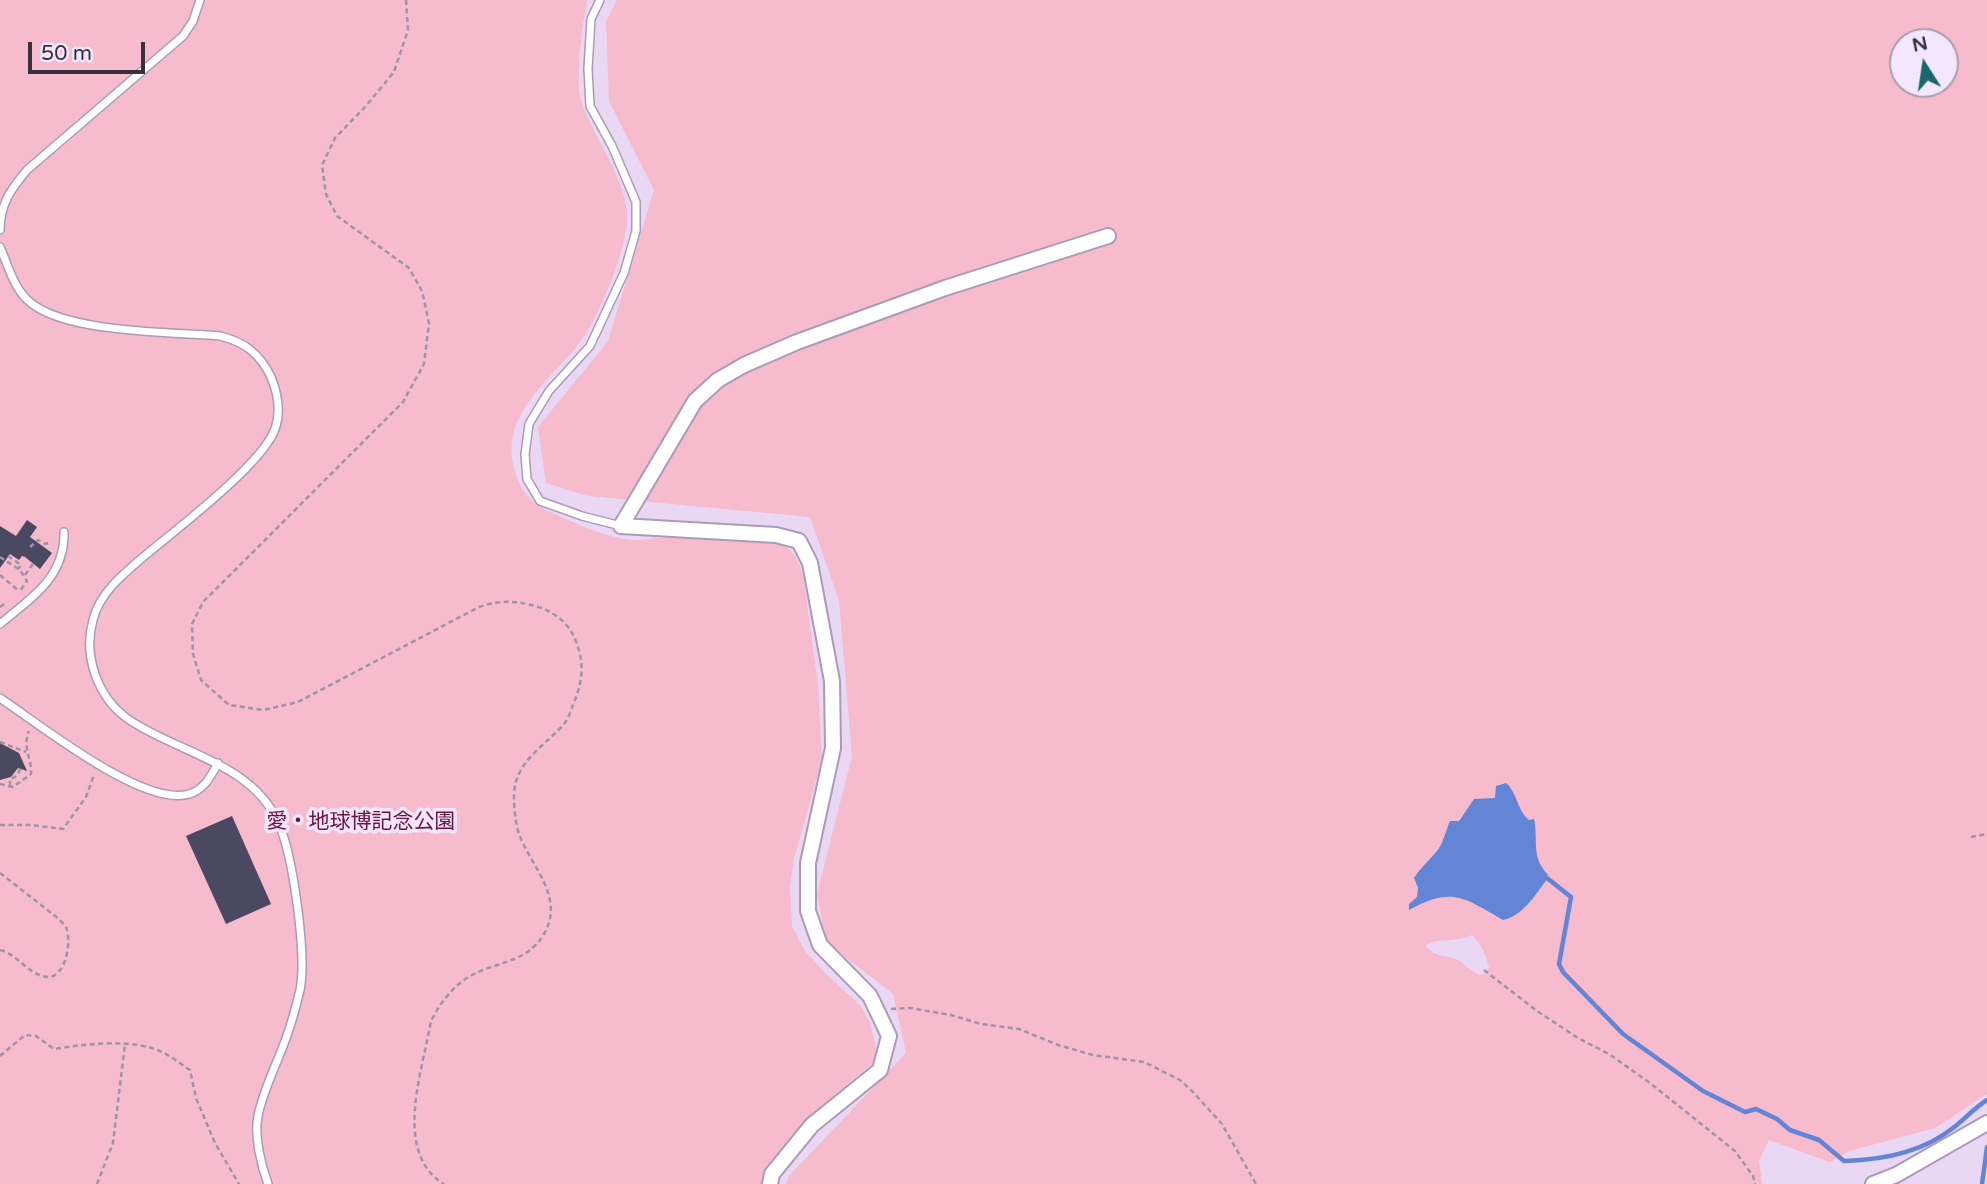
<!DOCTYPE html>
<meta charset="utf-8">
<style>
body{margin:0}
#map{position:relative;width:1987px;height:1184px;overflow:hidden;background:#e9d7f4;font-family:"Varela Round",sans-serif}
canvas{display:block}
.north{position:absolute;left:1889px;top:28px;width:70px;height:70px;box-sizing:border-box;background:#f4e6fd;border:2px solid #a99eb0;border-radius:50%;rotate:348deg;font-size:19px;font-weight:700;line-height:28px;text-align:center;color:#38313c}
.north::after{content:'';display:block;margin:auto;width:24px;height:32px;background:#1a6869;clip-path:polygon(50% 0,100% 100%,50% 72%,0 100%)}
.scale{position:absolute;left:28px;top:42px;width:117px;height:32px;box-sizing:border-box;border:4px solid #38313c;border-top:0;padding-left:9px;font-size:21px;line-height:24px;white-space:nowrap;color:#38313c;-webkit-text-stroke:5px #f4e6fd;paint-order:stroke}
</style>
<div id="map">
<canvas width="1987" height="1184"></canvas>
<div class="north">N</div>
<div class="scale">50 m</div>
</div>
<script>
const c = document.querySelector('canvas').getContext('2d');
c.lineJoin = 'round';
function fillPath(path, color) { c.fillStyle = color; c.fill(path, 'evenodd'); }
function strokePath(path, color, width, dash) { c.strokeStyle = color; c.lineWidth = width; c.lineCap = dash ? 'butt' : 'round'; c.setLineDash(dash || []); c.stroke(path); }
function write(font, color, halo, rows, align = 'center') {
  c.font = font + ' "Varela Round","Noto Sans JP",sans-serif'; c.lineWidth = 7; c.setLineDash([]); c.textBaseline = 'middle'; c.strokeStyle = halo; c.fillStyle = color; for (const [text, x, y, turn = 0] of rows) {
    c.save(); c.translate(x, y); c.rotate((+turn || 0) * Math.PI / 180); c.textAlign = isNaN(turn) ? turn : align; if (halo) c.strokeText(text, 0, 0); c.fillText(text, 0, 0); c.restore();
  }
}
fillPath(new Path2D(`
 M0 0H588C582 20 575 80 581 100 593 138 630 182 627 223 624 253 605 300 590 327 562 376 494 409 516 475 523 494 532 504 550 512 576 523 601 536 630 540 643 541 658 537 672 537 697 536 766 535 787 548 796 554 799 564 803 574L818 685 822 759 794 859 790 886 792 926 805 951 826 974 860 1005 870 1023 876 1049 874 1062 826 1102 788 1141 764 1174 762 1184H0Z
 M617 0H1987V1094L1935 1128 1849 1151 1830 1162 1769 1140 1759 1160 1762 1184H786L789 1176 906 1053 893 994 826 942 817 894 852 756 839 601 810 517 588 496 546 483 538 427 608 341 654 190 609 101 606 22ZM1903 42H1945V84H1903ZM1505 783 1510 787 1524 816 1536 828V856L1546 881C1532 898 1517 928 1492 914 1482 908 1474 900 1463 898 1445 894 1427 900 1409 904L1417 898 1418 888 1415 882 1416 874C1424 869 1425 863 1431 857 1446 839 1461 813 1477 799H1492L1496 797 1497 786ZM1472 935C1482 945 1486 954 1489 968L1484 974 1479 975C1471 971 1465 964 1458 960 1445 953 1441 961 1425 946 1437 937 1455 943 1472 935Z`), '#f6bbcc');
fillPath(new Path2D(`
 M1506 783C1517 792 1517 810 1529 820L1534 819C1539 842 1530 855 1548 875L1546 881C1534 896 1523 916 1503 920 1464 898 1453 886 1409 910V904L1417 897 1418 888 1414 878C1420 868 1432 858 1439 848 1444 840 1446 830 1450 821H1459L1474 799 1495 798 1496 786Z`), '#6484d5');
strokePath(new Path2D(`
 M1547 878 1571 897 1559 964 1563 972 1623 1034 1703 1091 1745 1112 1756 1109 1777 1119 1790 1130 1819 1140 1844 1161C1881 1160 1923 1152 1953 1128 1965 1119 1974 1108 1987 1100
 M1982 1184 1987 1147`), '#6484d5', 4.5);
fillPath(new Path2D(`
 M27 520 37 527 30 537 52 553 40 569 25 557 22 556 19 560 10 554 0 568V526L16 536Z
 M0 743 19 753 27 771 18 768 11 777 0 780Z
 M232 816 271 904 226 924 186 836Z`), '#4b4862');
const lane = new Path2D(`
 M600 0 591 19 588 69 590 106 612 146 636 202V231L624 273 590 346 549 391 529 424 525 454 527 479 540 501 582 516 621 526
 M0 230C0 204 11 189 27 170L183 36 193 21 200 0
 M0 247C8 265 14 290 31 303 68 333 172 332 220 336 245 342 260 354 271 377 278 394 281 412 275 429 262 465 174 531 142 558 123 574 99 594 93 620 83 655 97 697 128 719 177 753 251 762 278 822 293 854 307 955 300 990 296 1007 291 1025 285 1041 276 1066 263 1090 258 1116 254 1136 261 1165 268 1184
 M0 624C31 598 65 578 64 532
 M0 698C39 724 144 808 189 794 204 790 211 776 218 763`);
const street = new Path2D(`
 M770 1184 772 1174 812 1125 880 1070 889 1036 870 996 820 945 808 911V863L833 748 832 681 810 563 799 541 776 535 621 526 695 401 718 380 744 365 797 342 945 288 1108 236
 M1873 1184 1896 1175 1987 1123`);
strokePath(lane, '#ac9bb6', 10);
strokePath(street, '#ac9bb6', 18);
strokePath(new Path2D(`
 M406 0 408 30 394 72 365 107 335 138 322 165 326 194 337 216 409 268 422 291 429 323 424 364 403 402 203 602 192 624 193 654 201 680 229 705 263 710 298 702 479 607C497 601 513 600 531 605 550 609 568 621 575 639 585 663 583 681 573 705 571 711 568 719 564 724 544 747 515 761 514 795 514 807 515 819 518 831 529 865 566 896 544 934 525 967 486 961 460 983 448 993 438 1007 431 1021 423 1069 392 1153 444 1184
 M30 547 38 540 45 544 51 542
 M8 556 21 565 18 569
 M0 557 20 570 27 581 20 591
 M0 575 19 591
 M25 575 33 564
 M0 607 7 602
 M0 742 26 752
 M0 784 13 787 31 774C32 758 22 748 29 731
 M10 786V780L18 775 20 769
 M0 825H30L63 829 86 797 94 775
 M1971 837 1987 834
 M0 873 59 919C60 921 65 925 66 927 72 941 66 978 47 977 28 975 18 954 0 950
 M1484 970 1537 1011 1578 1038 1609 1054 1650 1083 1735 1151 1753 1176 1755 1184
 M891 1009 910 1008 951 1015 981 1024 1019 1029 1058 1045 1093 1055 1144 1062 1180 1080 1192 1091 1222 1124 1256 1184
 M0 1056 25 1035 36 1036 54 1049C84 1044 134 1038 162 1052 172 1057 181 1064 190 1070L196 1098 215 1143 239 1184
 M97 1184 113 1143 125 1044`), '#a092a8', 2.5, [5, 3.5]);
strokePath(lane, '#fff', 7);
strokePath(street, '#fff', 14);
write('21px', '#6d143a', '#f4e6fd', [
 ["愛・地球博記念公園",361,822]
]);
</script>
